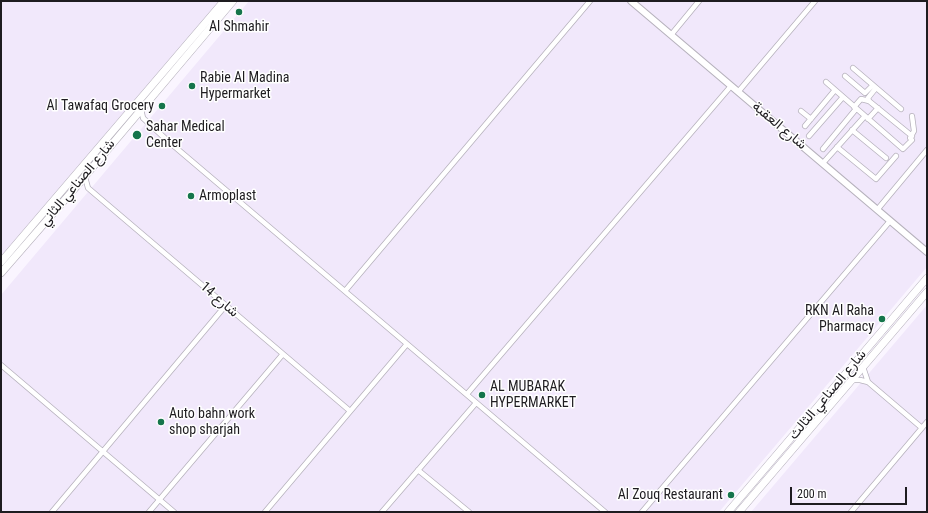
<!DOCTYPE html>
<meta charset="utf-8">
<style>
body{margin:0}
#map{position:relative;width:928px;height:513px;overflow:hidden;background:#faf5ff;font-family:"Roboto Condensed",sans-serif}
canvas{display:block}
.frame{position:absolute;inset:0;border:2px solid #1e1c20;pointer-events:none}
.scale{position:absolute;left:790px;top:487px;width:117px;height:18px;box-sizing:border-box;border:2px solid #1e1c20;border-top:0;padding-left:5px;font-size:12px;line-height:14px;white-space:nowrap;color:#1e1c20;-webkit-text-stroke:3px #fff;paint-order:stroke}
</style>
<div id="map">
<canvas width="928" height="513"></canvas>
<div class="frame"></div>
<div class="scale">200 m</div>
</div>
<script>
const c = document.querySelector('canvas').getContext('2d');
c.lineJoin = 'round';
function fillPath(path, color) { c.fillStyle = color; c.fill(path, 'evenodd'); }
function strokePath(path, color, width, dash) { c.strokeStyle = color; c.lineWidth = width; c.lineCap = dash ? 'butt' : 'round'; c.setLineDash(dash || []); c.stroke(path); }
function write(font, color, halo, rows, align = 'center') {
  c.font = font + ' "Roboto Condensed",Vazirmatn,sans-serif'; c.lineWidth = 3; c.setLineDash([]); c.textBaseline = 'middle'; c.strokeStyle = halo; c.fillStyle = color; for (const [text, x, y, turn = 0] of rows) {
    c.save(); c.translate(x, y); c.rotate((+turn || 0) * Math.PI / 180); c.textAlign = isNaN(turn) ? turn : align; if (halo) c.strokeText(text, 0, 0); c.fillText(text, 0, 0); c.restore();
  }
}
fillPath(new Path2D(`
 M1 1H221L1 261Z
 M249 1H927V267L719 512H1V295Z
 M927 305V512H751Z`), '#f1e8fb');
const minor = new Path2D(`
 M671 35 699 1
 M853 68 901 109
 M845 76 865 93 873 85
 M826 82 903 149 912 140 910 138 914 131 912 116
 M876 88 868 98 869 101 912 136
 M738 92 815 1
 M854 107 861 99 869 101
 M141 109 143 118 168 141 605 512
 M801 111 811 119
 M868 119 878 108
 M805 126 835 90
 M852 130 886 158
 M809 136 843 97
 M837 147 876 179 896 156
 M823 149 856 109
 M823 163 865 116
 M85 177 88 188 350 411
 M877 210 927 150
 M345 291 590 1
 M1 365 174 512
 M863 367 868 382
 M852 380H860L868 382 922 428
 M467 394 731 86
 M418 470 469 512
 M52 512 226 305
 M149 512 283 354
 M265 512 407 344
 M382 512 476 403
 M642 512 890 221
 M851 512 927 422`);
const tertiary = new Path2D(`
 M631 1 927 252`);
const primary = new Path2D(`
 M1 262 224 1
 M1 273 75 188 233 1
 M728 512 927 278
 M739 512 927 292`);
strokePath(minor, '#b6b1bc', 6);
strokePath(tertiary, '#b6b1bc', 8);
strokePath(primary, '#b6b1bc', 8);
strokePath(minor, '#fff', 4.5);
strokePath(tertiary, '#fff', 6);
strokePath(primary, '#fff', 7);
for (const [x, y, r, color] of [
 [239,12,4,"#15754b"],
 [192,86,4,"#15754b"],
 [162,106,4,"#15754b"],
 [137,135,5,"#15754b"],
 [191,196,4,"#15754b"],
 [882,319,4,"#15754b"],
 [482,395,4,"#15754b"],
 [161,422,4,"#15754b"],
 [731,495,4,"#15754b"]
]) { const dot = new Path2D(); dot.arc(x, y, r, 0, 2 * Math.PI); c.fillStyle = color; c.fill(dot); strokePath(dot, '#fff', 1.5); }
write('14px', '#1e1c20', '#fff', [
 ["Al Shmahir",239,27,"center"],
 ["Rabie Al Madina",200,78],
 ["Hypermarket",200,94],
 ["Al Tawafaq Grocery",154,106,"right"],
 ["Sahar Medical",146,127],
 ["Center",146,143],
 ["Armoplast",199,196],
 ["RKN Al Raha",874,311,"right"],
 ["Pharmacy",874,327,"right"],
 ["AL MUBARAK",490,387],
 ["HYPERMARKET",490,403],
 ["Auto bahn work",169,414],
 ["shop sharjah",169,430],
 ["Al Zouq Restaurant",723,495,"right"]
], 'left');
write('14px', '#1e1c20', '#fff', [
 ["شارع العقبة",779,126,40],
 ["شارع الصناعي الثاني",78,183,-50],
 ["شارع 14",219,300,41],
 ["شارع الصناعي الثالث",828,395,-50]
]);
</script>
